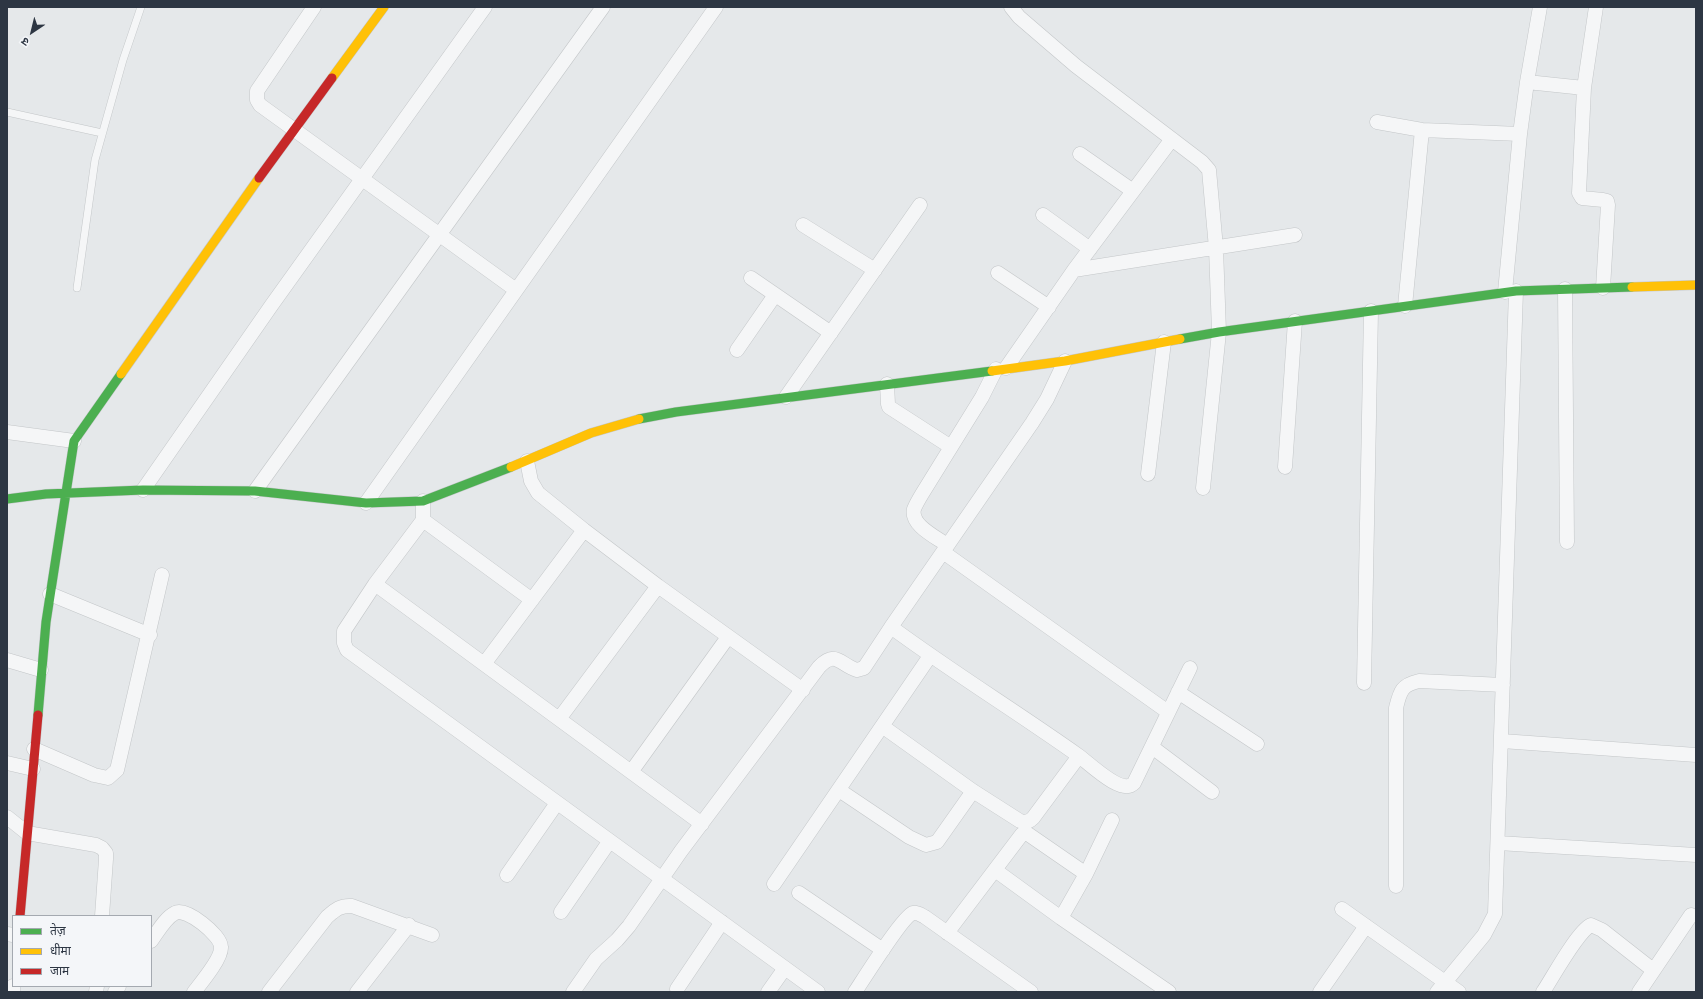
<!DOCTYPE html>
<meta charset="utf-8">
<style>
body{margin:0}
#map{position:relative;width:1703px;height:999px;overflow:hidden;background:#e5e8ea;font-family:Mulish,"Noto Sans Devanagari",sans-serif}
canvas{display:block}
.frame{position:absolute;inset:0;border:8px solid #2d3643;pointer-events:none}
.legend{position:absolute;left:12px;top:915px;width:140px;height:72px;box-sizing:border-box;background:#f4f6f9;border:1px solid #a4a9b0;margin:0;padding:5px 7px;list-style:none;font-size:12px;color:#2d3643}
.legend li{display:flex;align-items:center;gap:8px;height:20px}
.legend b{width:20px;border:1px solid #a4a9b0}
.north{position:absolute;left:12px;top:12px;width:40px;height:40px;-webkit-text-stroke:3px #f4f6f9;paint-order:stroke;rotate:215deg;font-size:11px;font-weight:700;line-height:16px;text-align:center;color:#2d3643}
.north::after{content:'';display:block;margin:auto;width:14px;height:18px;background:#2d3643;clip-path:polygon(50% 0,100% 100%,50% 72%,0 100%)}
</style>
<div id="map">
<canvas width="1703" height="999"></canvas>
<div class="frame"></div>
<ul class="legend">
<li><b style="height:5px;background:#4caf50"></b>तेज़</li>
<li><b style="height:5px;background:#ffc107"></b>धीमा</li>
<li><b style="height:5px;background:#c62828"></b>जाम</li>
</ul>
<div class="north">उ</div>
</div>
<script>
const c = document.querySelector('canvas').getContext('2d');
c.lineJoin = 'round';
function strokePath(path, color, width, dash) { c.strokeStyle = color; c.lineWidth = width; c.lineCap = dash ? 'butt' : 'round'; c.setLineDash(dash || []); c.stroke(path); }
const lane = new Path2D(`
 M7 112 102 133
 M77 288 95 160 123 60 141 7`);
const street = new Path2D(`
 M314 7 257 91V100L260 105 516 290
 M1011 7 1019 17 1076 66 1202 162 1209 170 1216 248 1219 332 1203 488
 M1527 82 1584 88 1596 7
 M1584 88 1579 193 1582 198 1603 200 1607 201 1608 205 1603 288
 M1377 122 1422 130 1520 134
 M1080 154 1133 191
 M1043 215 1090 249
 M803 225 875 270
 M1074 270 1295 235
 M998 273 1049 307
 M751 278 831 333
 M1565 289 1567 542
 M1505 292 1520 134 1527 82 1540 7
 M1405 306 1422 130
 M737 350 775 295
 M1006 368 1074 270 1172 139
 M887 384 888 404 889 407 951 447
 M786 397 920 205
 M7 432 74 441
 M527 461 531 481 538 493 584 530 658 586 803 690
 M1285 467 1295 321
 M1148 474 1164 342
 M143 490 271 306 485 7
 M255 491 603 7
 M423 501V520L375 584 344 631V643L347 650 818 992
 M366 503 716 7
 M423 520 532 600
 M947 545C936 537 910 525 914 509 916 504 919 499 922 494L982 397 996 369
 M943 552 1168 712
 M375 584 702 824
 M50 594 150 635
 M891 627C952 672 1017 712 1079 756 1090 764 1122 796 1134 783L1190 668
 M7 660 41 670
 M484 664 584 530
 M1364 683 1371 311
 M1178 692 1257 744
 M559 719 658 586
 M882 726 973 791 1020 821C1025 823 1029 822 1033 818L1079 756
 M1502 741 1696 755
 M1152 747 1212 792
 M34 749 94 775 108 778 117 770 162 575
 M7 763 33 769
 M631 772 728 637
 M839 790 909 837 926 845 937 842 973 791
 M7 817 27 833 96 845 102 848 106 853V859L102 916
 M1498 843 1696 855
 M995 870 1061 918 1169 992
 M507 875 557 803
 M774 884 930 656
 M1396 886V708C1400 692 1401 685 1419 681L1503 685
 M799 893 883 950
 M1342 909 1459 992
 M561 912 609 842
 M1061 918 1086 874 1112 820
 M947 933 1022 834H1028L1086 874
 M7 934 13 935
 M151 941C157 933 165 918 175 913 186 907 221 935 221 947 222 958 201 983 194 992
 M677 989 722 922
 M13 992V986
 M96 992 97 986
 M115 992 119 986
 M269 992 327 917C335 910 340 905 352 906L432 935
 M357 992 409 925
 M573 992 596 959 617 940 629 926 681 851 819 667C836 649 840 665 857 670L864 668 891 627 1032 423 1047 399 1065 361
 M768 992 785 968
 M855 992C863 980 903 916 913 913 917 912 921 915 925 917L1031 992
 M1320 992 1366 926
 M1437 992 1484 935 1495 914 1516 291
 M1543 992C1553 977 1577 932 1591 925L1602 930 1653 970
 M1639 992 1691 915`);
const fast = new Path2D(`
 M1180 339 1219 332 1516 291 1632 287
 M639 419 676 412 992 371
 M7 499 46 494 143 490 255 491 366 503 423 501 511 467
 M38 715 46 622 74 441 121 374`);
const slow = new Path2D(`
 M332 78 384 7
 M1632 287 1696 285
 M992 371 1065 361 1180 339
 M121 374 259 178
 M511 467 591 433 639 419`);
const jam = new Path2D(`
 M259 178 332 78
 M20 916 38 715`);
strokePath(lane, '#c3c6c8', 8);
strokePath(street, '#c3c6c8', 15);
strokePath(fast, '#c3c6c8', 10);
strokePath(slow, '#c3c6c8', 10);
strokePath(jam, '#c3c6c8', 10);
strokePath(lane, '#f5f6f7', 7);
strokePath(street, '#f5f6f7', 14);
strokePath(fast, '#4caf50', 9);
strokePath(slow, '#ffc107', 9);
strokePath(jam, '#c62828', 9);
</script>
